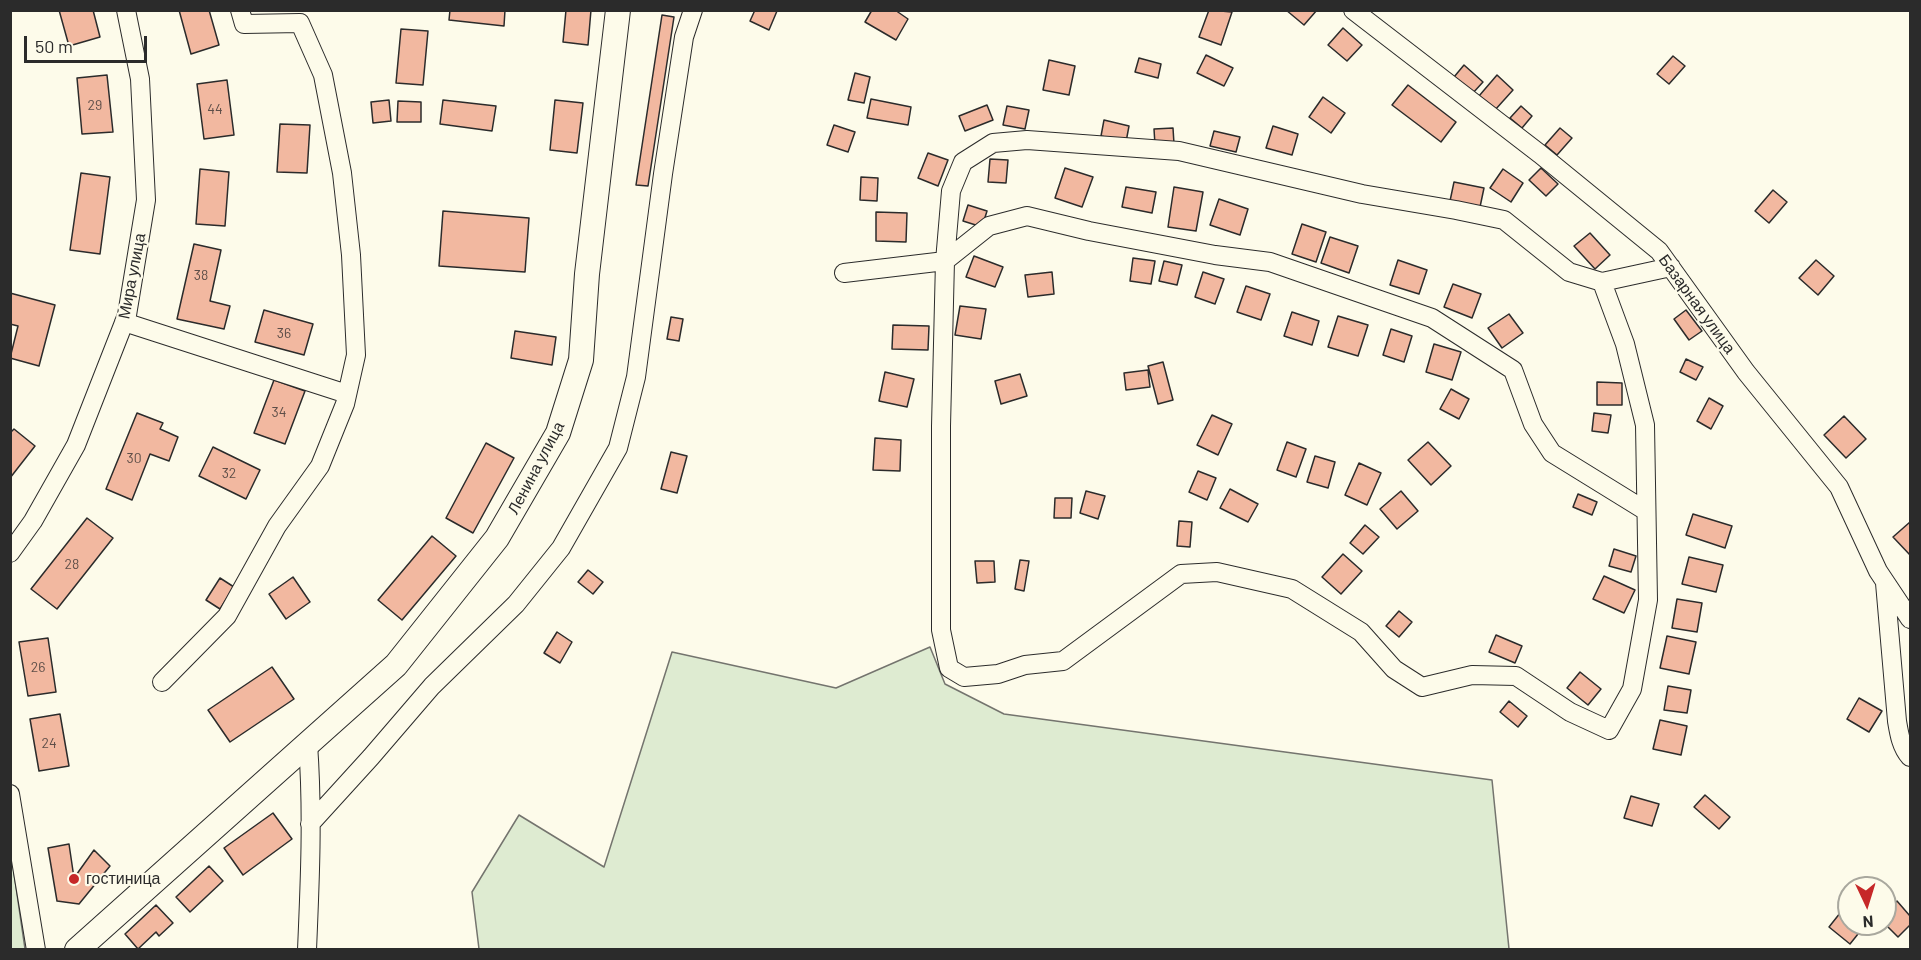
<!DOCTYPE html>
<meta charset="utf-8">
<style>
body{margin:0}
#map{position:relative;width:1921px;height:960px;overflow:hidden;background:#fdfbea;font-family:Barlow,sans-serif}
canvas{display:block}
.frame{position:absolute;inset:0;border:12px solid #2b2b2b;pointer-events:none}
.north{position:absolute;left:1837px;top:876px;width:60px;height:60px;box-sizing:border-box;background:#fdfbea;border:2px solid #a9a89e;border-radius:50%;rotate:176deg;font-size:16px;font-weight:700;line-height:24px;text-align:center;color:#2b2b2b}
.north::after{content:'';display:block;margin:auto;width:21px;height:27px;background:#c62828;clip-path:polygon(50% 0,100% 100%,50% 72%,0 100%)}
.scale{position:absolute;left:24px;top:36px;width:123px;height:27px;box-sizing:border-box;border:3px solid #2b2b2b;border-top:0;padding-left:8px;font-size:18px;line-height:21px;white-space:nowrap;color:#2b2b2b;-webkit-text-stroke:4px #fdfbea;paint-order:stroke}
</style>
<div id="map">
<canvas width="1921" height="960"></canvas>
<div class="frame"></div>
<div class="north">N</div>
<div class="scale">50 m</div>
</div>
<script>
const c = document.querySelector('canvas').getContext('2d');
c.lineJoin = 'round';
function fillPath(path, color) { c.fillStyle = color; c.fill(path, 'evenodd'); }
function strokePath(path, color, width, dash) { c.strokeStyle = color; c.lineWidth = width; c.lineCap = dash ? 'butt' : 'round'; c.setLineDash(dash || []); c.stroke(path); }
function write(font, color, halo, rows, align = 'center') {
  c.font = font + ' Barlow,sans-serif'; c.lineWidth = 4.5; c.setLineDash([]); c.textBaseline = 'middle'; c.strokeStyle = halo; c.fillStyle = color; for (const [text, x, y, turn = 0] of rows) {
    c.save(); c.translate(x, y); c.rotate((+turn || 0) * Math.PI / 180); c.textAlign = isNaN(turn) ? turn : align; if (halo) c.strokeText(text, 0, 0); c.fillText(text, 0, 0); c.restore();
  }
}
const green = new Path2D(`
 M930 647 945 684 1004 714 1492 780 1509 949H479L472 892 519 815 604 867 672 652 836 688Z
 M10 853H11L25 949H11Z`);
fillPath(green, '#deebd1');
strokePath(green, '#74746e', 1.5);
const building = new Path2D(`
 M59 10H93L100 37 69 46Z
 M179 10H209L219 45 191 54Z
 M450 10H505L504 26 449 20Z
 M566 10H591L588 45 563 42Z
 M755 10 777 11 769 30 750 21Z
 M872 10H895L908 19 896 40 865 22Z
 M1209 10 1232 12 1221 45 1199 37Z
 M1286 10H1317L1304 25Z
 M662 15 674 17 648 186 636 185Z
 M1343 28 1362 45 1347 61 1328 45Z
 M401 29 428 31 423 85 396 83Z
 M1206 55 1233 68 1224 86 1197 73Z
 M1673 56 1685 66 1669 84 1657 74Z
 M1139 58 1161 64 1158 78 1135 72Z
 M1049 60 1075 66 1069 95 1043 90Z
 M1464 65 1483 82 1472 94 1454 77Z
 M855 73 870 77 864 103 848 100Z
 M107 75 113 132 82 134 77 78Z
 M1497 75 1513 90 1495 110 1479 96Z
 M227 80 234 135 204 139 197 84Z
 M1408 85 1456 122 1441 142 1392 105Z
 M1323 97 1345 113 1331 133 1309 117Z
 M871 99 911 107 908 125 867 118Z
 M389 100 391 121 373 123 371 102Z
 M443 100 496 106 492 131 440 124Z
 M555 100 583 103 577 153 550 150Z
 M398 101 421 102V122H397Z
 M987 105 993 120 965 131 959 116Z
 M1007 106 1029 110 1025 129 1003 125Z
 M1521 106 1532 116 1522 128 1510 118Z
 M1104 120 1129 126 1126 142 1101 136Z
 M280 124 310 125 307 173 277 172Z
 M834 125 855 132 848 152 827 145Z
 M1273 126 1298 134 1292 155 1266 148Z
 M1173 128 1174 144 1155 145 1154 129Z
 M1560 128 1572 138 1557 155 1545 145Z
 M1214 131 1240 137 1236 152 1210 146Z
 M928 153 948 160 938 186 918 178Z
 M990 159 1008 160 1006 183 988 182Z
 M1065 168 1093 177 1082 207 1055 198Z
 M1541 168 1558 184 1546 196 1529 180Z
 M200 169 229 172 225 226 196 224Z
 M1503 169 1523 183 1511 202 1490 188Z
 M81 173 110 177 100 254 70 250Z
 M861 177 878 178 877 201 860 200Z
 M1454 182 1484 188 1480 207 1450 201Z
 M1126 187 1156 192 1152 213 1122 207Z
 M1174 187 1203 192 1196 231 1168 227Z
 M1773 190 1787 202 1769 223 1755 211Z
 M1219 199 1248 209 1240 235 1210 225Z
 M968 205 987 211 982 227 963 221Z
 M443 211 529 218 525 272 439 266Z
 M876 212 907 213 906 242 876 241Z
 M1302 224 1326 232 1316 262 1292 254Z
 M1590 233 1610 255 1595 269 1574 246Z
 M1330 237 1358 246 1349 273 1321 263Z
 M194 244 221 250 210 301 230 306 224 329 177 319Z
 M974 256 1003 267 995 287 966 277Z
 M1133 258 1155 261 1151 284 1130 281Z
 M1398 260 1427 270 1419 294 1390 285Z
 M1816 260 1834 276 1818 295 1799 278Z
 M1164 261 1182 265 1177 285 1159 281Z
 M1052 272 1054 294 1028 297 1025 275Z
 M1203 272 1224 279 1215 304 1195 297Z
 M1453 284 1481 294 1472 318 1444 307Z
 M1246 286 1270 294 1261 320 1237 312Z
 M10 293 55 305 39 366 10 358 18 326 10 324Z
 M960 306 986 309 981 339 955 335Z
 M264 310 313 324 304 355 255 342Z
 M1686 310 1702 331 1689 340 1674 319Z
 M1292 312 1319 321 1312 345 1284 336Z
 M1509 314 1523 333 1502 348 1488 328Z
 M1338 316 1368 325 1358 356 1328 347Z
 M671 317 683 319 679 341 667 339Z
 M893 325 929 326 928 350 892 349Z
 M1391 329 1412 336 1404 362 1383 355Z
 M515 331 556 337 552 365 511 358Z
 M1434 344 1461 352 1452 380 1426 372Z
 M1686 359 1703 367 1696 380 1680 372Z
 M1163 362 1173 400 1158 404 1148 366Z
 M1148 370 1150 387 1126 390 1124 373Z
 M885 372 914 379 907 407 879 401Z
 M1020 374 1027 396 1001 404 995 381Z
 M274 380 305 391 285 444 254 433Z
 M1597 382 1622 383V405H1597Z
 M1451 389 1469 399 1459 419 1440 409Z
 M1709 398 1723 406 1711 429 1697 421Z
 M137 413 163 423 160 429 178 437 169 461 150 454 132 500 106 489Z
 M1594 413 1611 415 1608 433 1592 431Z
 M1212 415 1232 424 1218 455 1197 445Z
 M1844 416 1866 439 1846 458 1824 435Z
 M14 429 35 446 10 478V433Z
 M875 438 901 440 900 471 873 470Z
 M1287 442 1306 449 1296 477 1277 470Z
 M1428 442 1451 466 1431 485 1408 460Z
 M486 443 514 458 473 533 446 518Z
 M213 447 260 470 246 499 199 476Z
 M671 452 687 456 677 493 661 489Z
 M1315 456 1335 462 1328 488 1307 482Z
 M1359 463 1381 473 1367 505 1345 495Z
 M1198 471 1216 478 1207 500 1189 492Z
 M1230 489 1258 504 1248 522 1220 508Z
 M1086 491 1105 496 1098 519 1080 513Z
 M1401 491 1418 511 1397 529 1380 509Z
 M1578 494 1597 502 1592 515 1573 507Z
 M1055 498H1072L1071 518H1054Z
 M1693 514 1732 526 1725 548 1686 535Z
 M87 518 113 538 57 609 31 589Z
 M1179 521 1192 522 1190 547 1177 546Z
 M1910 522V555L1893 537Z
 M1365 525 1379 537 1363 554 1350 543Z
 M432 536 456 556 402 620 378 600Z
 M1614 549 1636 556 1631 572 1609 566Z
 M1343 554 1362 571 1341 594 1322 577Z
 M1689 557 1723 565 1716 592 1682 584Z
 M1020 560 1029 561 1024 591 1015 589Z
 M975 561H994L995 582 977 583Z
 M588 570 603 582 593 594 578 582Z
 M1604 576 1635 590 1624 613 1593 599Z
 M293 577 310 602 286 619 269 594Z
 M220 578 234 587 220 609 206 600Z
 M1677 599 1702 603 1697 632 1672 628Z
 M1399 611 1412 622 1399 637 1386 626Z
 M557 632 572 642 560 663 544 653Z
 M1496 635 1522 646 1515 663 1489 652Z
 M1667 636 1696 642 1689 674 1660 668Z
 M48 638 56 692 28 696 19 642Z
 M272 667 294 699 230 742 208 710Z
 M1580 672 1601 689 1588 705 1567 688Z
 M1668 686 1691 690 1687 713 1664 710Z
 M1859 698 1882 711 1869 732 1847 719Z
 M1509 701 1527 716 1518 727 1500 712Z
 M60 714 69 766 39 771 30 719Z
 M1660 720 1687 726 1681 755 1653 749Z
 M1705 795 1730 817 1719 829 1694 807Z
 M1631 796 1659 804 1652 826 1624 818Z
 M273 813 292 839 243 875 224 848Z
 M69 844 74 878 94 850 110 866 79 904 57 901 48 848Z
 M209 866 223 881 190 912 176 897Z
 M1897 901 1910 916V925L1898 937 1885 924V912Z
 M1848 903 1849 924H1866L1850 944 1829 927Z
 M156 905 173 923 159 936 156 932 138 949 125 934Z`);
fillPath(building, '#f2b8a0');
strokePath(building, '#2b2b2b', 1.5);
const minor = new Path2D(`
 M1353 10 1540 154 1659 251 1746 372 1839 487 1878 571 1910 619
 M844 273 945 261 989 226 1027 216 1089 231 1215 255 1270 262 1432 318 1513 370 1533 424 1552 453 1646 511
 M1602 282 1625 344 1645 425 1648 600 1632 689 1609 730 1570 712 1516 676 1472 675 1422 687 1394 669 1361 632 1292 589 1217 572 1181 574 1063 661 1025 665 998 674 964 677 949 668 941 630V426L945 261 951 191 963 162 993 143 1027 140 1179 151 1362 194 1456 210 1504 220 1569 272 1602 282 1671 267
 M124 322 347 394
 M10 553 33 521 76 445 127 315 146 200 140 79 126 10
 M1885 583 1897 721C1899 733 1901 747 1910 757
 M162 682 227 616 277 526 320 466 345 404 356 355 351 255 342 173 323 75 300 23 244 24 240 10
 M10 794 36 950
 M310 824 371 757 432 686 516 604 561 548 618 448 636 377 663 174 684 37 693 10
 M307 950C310 881 313 812 308 744`);
const major = new Path2D(`
 M77 950 396 665 497 538 558 433 581 360 587 274 618 10`);
strokePath(minor, '#2b2b2b', 20);
strokePath(major, '#2b2b2b', 26);
strokePath(minor, '#fdfbea', 18);
strokePath(major, '#fdfbea', 24);
for (const [x, y, r, color] of [
 [74,879,6,"#c62828"]
]) { const dot = new Path2D(); dot.arc(x, y, r, 0, 2 * Math.PI); c.fillStyle = color; c.fill(dot); strokePath(dot, '#fdfbea', 2); }
write('14px', '#5d4e48', null, [
 ["29",95,105],
 ["44",215,109],
 ["38",201,275],
 ["36",284,333],
 ["34",279,412],
 ["30",134,458],
 ["32",229,473],
 ["28",72,564],
 ["26",38,667],
 ["24",49,743]
]);
write('16px', '#2b2b2b', '#fdfbea', [
 ["Мира улица",132,276,-79],
 ["Базарная улица",1697,304,54],
 ["Ленина улица",536,468,-62]
]);
write('16px', '#2b2b2b', '#fdfbea', [
 ["гостиница",86,879]
], 'left');
</script>
